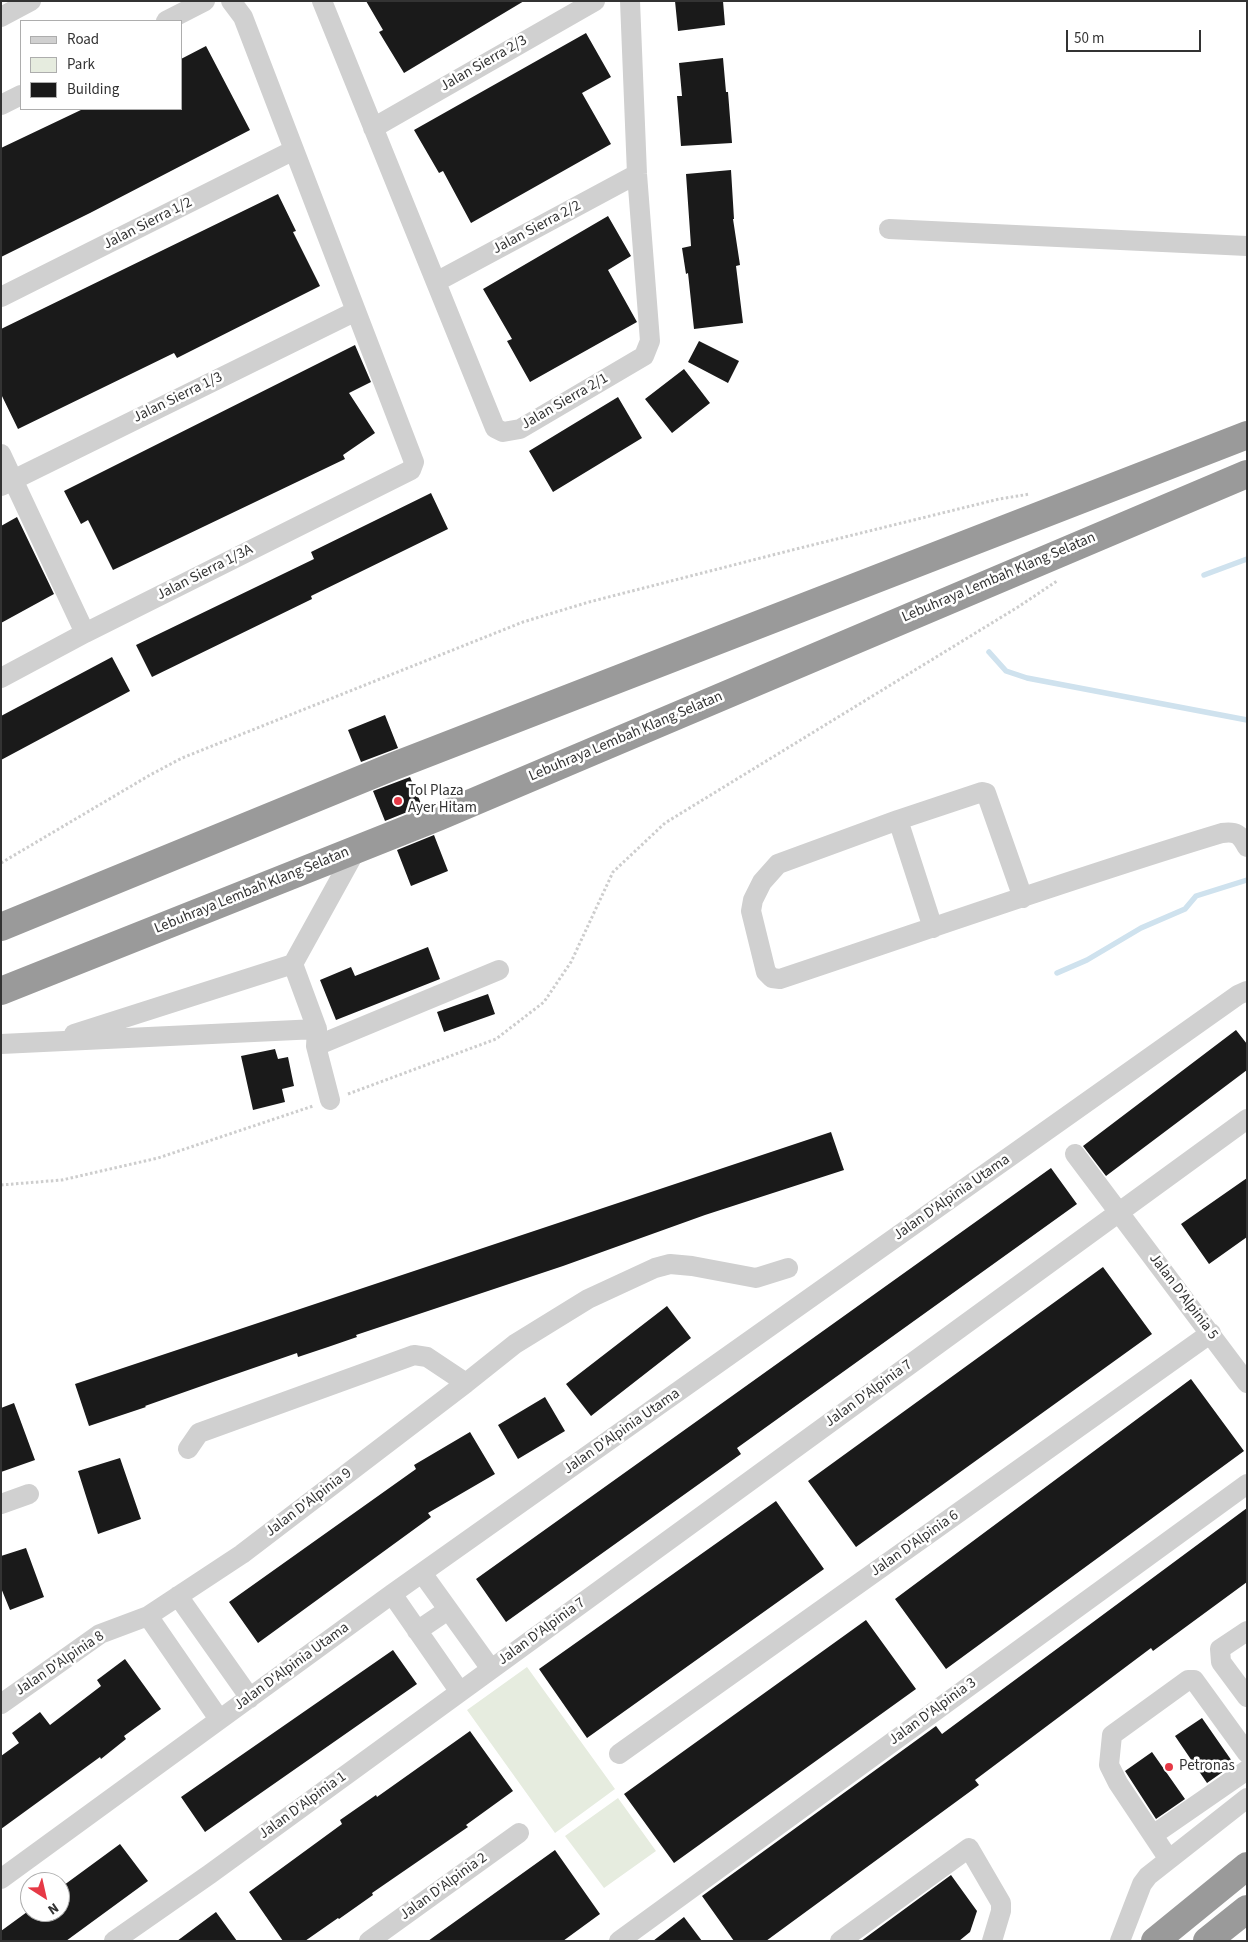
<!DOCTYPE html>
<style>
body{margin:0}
#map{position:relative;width:1248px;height:1942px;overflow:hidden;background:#fff;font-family:"Source Sans 3",sans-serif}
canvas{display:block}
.frame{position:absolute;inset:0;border:2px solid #333;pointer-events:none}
.legend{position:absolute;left:20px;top:20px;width:162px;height:90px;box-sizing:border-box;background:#fff;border:1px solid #adadad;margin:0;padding:6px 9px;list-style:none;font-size:15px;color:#333}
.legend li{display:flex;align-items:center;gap:10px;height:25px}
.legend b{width:25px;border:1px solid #adadad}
.north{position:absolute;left:20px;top:1872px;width:50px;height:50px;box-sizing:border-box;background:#fff;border:1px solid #adadad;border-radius:50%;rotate:145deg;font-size:14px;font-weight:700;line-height:20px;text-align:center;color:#333}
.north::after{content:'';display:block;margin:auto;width:18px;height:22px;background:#e63946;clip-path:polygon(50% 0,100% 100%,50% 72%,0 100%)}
.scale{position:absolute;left:1066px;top:30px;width:135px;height:22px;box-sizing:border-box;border:2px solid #333;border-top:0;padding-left:6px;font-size:15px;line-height:18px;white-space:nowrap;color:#333;-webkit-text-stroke:4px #fff;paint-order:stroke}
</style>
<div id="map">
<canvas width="1248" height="1942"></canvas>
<div class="frame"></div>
<ul class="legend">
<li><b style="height:6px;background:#d0d0d0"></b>Road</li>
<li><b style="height:14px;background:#e6ecdf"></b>Park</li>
<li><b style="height:14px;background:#1a1a1a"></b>Building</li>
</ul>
<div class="north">N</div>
<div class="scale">50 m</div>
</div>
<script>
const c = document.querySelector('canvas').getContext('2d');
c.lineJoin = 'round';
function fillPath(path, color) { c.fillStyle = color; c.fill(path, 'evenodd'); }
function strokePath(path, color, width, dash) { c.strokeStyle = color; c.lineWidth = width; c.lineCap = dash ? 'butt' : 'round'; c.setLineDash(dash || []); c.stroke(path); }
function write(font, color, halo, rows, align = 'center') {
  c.font = font + ' "Source Sans 3",sans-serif'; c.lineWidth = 5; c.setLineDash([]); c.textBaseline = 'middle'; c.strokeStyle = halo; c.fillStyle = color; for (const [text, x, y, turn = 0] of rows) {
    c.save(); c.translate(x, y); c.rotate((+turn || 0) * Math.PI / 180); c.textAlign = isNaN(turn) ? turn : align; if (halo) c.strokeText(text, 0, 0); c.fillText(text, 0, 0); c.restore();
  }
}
fillPath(new Path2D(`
 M527 1667 615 1789 555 1833 467 1710Z
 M618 1798 656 1851 604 1888 565 1836Z`), '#e6ecdf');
strokePath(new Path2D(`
 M1204 575 1247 559
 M989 652 1006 671 1027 678 1247 720
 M1057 973 1087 960 1141 928 1185 909 1196 896 1247 880`), '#cfe2ee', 5.5);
fillPath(new Path2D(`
 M366 1H524L404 73 379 32 383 30Z
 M675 1H723L725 25 678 31Z
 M586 33 611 77 582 93 611 144 471 223 443 171 439 173 414 130Z
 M206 46 250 130 90 213 1 257V148L83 109H181V59Z
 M723 58 726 92H728L732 143 681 146 677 96H682L679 63Z
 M731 170 734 219H733L740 265 736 266 743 323 694 329 688 273 686 274 682 248 691 246 686 174Z
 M278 194 296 231 293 232 320 286 177 358 174 353 18 429 1 394V329Z
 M608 216 631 256 608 270 637 322 530 382 507 341 512 339 483 289Z
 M699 341 739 361 728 383 688 362Z
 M355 345 371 382 349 393 375 433 343 455 345 459 113 570 88 520 81 524 64 491Z
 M684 369 710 403 672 433 645 399Z
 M618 397 642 438 553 492 529 451Z
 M431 493 448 529 311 596 312 599 152 677 136 645 314 559 311 552Z
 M17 517 54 594 1 623V526Z
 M112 657 130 691 1 760V716Z
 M385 715 398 748 361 762 348 730Z
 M410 777 422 806 385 821 373 791Z
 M434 835 448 871 411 886 397 850Z
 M428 947 440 979 336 1020 320 980 351 967 355 976Z
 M488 994 495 1014 444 1032 437 1012Z
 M1236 1030 1247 1044V1070L1106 1176 1083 1146Z
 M275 1049 278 1059 288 1057 294 1086 282 1089 285 1102 253 1110 241 1056Z
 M831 1132 844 1170 705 1215 563 1266 356 1335 357 1337 328 1347 298 1357 297 1353 213 1382 145 1406 146 1407 89 1426 75 1384Z
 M1051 1168 1077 1204 737 1448 741 1454 506 1622 476 1579Z
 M1247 1178V1237L1209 1264 1181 1224Z
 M1103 1267 1152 1334 856 1547 808 1481Z
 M667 1306 691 1338 591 1416 566 1384Z
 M1191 1379 1244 1451 946 1669 895 1599Z
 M545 1397 565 1431 518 1459 498 1425Z
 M14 1403 35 1460 1 1472V1408Z
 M470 1432 495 1474 428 1513 431 1517 258 1643 229 1602 416 1469 414 1465Z
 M120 1458 141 1519 98 1534 78 1471Z
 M776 1501 824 1569 587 1738 539 1669Z
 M1247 1508V1582L1153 1651 1151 1648 975 1780 979 1785 766 1941H734L702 1896 936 1726 942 1734Z
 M26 1548 44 1597 10 1610 1 1588V1556Z
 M866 1620 916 1689 674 1863 624 1794Z
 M393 1650 417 1684 205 1832 181 1797Z
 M125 1659 161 1709 124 1736 126 1739 101 1759 100 1757 1 1829V1756L19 1743 12 1733 40 1712 50 1725 101 1686 97 1680Z
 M1202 1718 1234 1764 1207 1783 1175 1736Z
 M470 1731 513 1791 466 1825 468 1827 372 1893 373 1895 339 1919 338 1918 305 1941H283L249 1892 342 1824 340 1820 376 1795 377 1797Z
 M1152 1752 1185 1799 1156 1819 1125 1771Z
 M120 1844 148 1881 66 1941H1V1931L27 1912H60V1888Z
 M555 1850 600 1914 563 1941H428Z
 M951 1875 977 1911 970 1932 959 1941H861Z
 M216 1912 237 1941H177Z
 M684 1917 702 1941H653Z`), '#1a1a1a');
strokePath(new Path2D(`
 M1 863 150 775 182 758 523 622 589 602 792 550 999 499 1030 494
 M348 1094 496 1039 544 1002 571 962 613 872 665 823 1018 607 1057 581
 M1 1185 62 1180 158 1158 313 1106`), '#cdcdcd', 3, [2.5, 2.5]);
strokePath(new Path2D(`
 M322 1 495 428 503 432 520 429 644 356 650 341 637 174 630 1
 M1 17 31 1
 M166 21 205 1
 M1 105 21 95
 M373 128 595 1
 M889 229 1247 246
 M436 282 637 174
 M1 297 294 150
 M1 454 85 633
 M1 486 356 311
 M1 678 85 633 411 470 414 462 243 17 231 1
 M898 820 982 792 986 793 1023 898
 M356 850 293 964 317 1029 316 1046 499 970
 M933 928 898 820 778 864 762 882 753 900 751 911 766 972 772 978 780 979C927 930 1073 878 1222 833 1236 831 1240 834 1247 847
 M74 1034 293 964
 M1 1044 317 1029
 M316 1046 330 1100
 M1075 1154 1247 1383
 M466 1383 515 1344 588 1299 655 1268 670 1264 692 1266 756 1278 788 1268
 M1 1504 29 1494
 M422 1573 491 1669
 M392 1594 460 1692
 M178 1596 250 1698
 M148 1616 219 1719
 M417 1631 448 1610
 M1247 1631 1220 1649 1221 1662 1247 1697
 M1 1704 100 1634 148 1616 242 1554 466 1383 427 1357 414 1355 199 1433 188 1449
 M619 1754 1211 1333
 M1153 1835 1247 1770
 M1168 1858 1118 1783 1109 1765 1112 1735 1188 1680H1194L1247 1753
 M1 1879 392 1594 1238 995 1247 991
 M114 1941 210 1874 1247 1119
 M369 1941 519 1833
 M619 1941 1247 1484
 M840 1941 969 1848 1001 1903V1911L992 1941
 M1120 1941 1142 1884 1148 1876 1247 1798`), '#d0d0d0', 20);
strokePath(new Path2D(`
 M1 927 389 768 1247 435
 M1 991 438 817 1247 474
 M1155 1941 1247 1866
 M1207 1941 1247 1909`), '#9a9a9a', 28);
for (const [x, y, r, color] of [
 [398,801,5,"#e63946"],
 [1169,1767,5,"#e63946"]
]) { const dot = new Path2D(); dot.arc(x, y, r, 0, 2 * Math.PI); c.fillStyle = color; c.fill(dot); strokePath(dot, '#fff', 2); }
write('15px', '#333', '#fff', [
 ["Jalan Sierra 2/3",484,64,-30],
 ["Jalan Sierra 1/2",148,224,-27],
 ["Jalan Sierra 2/2",537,228,-28],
 ["Jalan Sierra 1/3",178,398,-26],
 ["Jalan Sierra 2/1",565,402,-30],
 ["Jalan Sierra 1/3A",205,573,-27],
 ["Lebuhraya Lembah Klang Selatan",999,578,-23],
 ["Lebuhraya Lembah Klang Selatan",626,737,-23],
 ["Lebuhraya Lembah Klang Selatan",252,891,-22],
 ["Jalan D'Alpinia Utama",952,1198,-35],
 ["Jalan D'Alpinia 5",1183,1297,53],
 ["Jalan D'Alpinia 7",869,1394,-36],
 ["Jalan D'Alpinia Utama",622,1432,-35],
 ["Jalan D'Alpinia 9",309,1503,-37],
 ["Jalan D'Alpinia 6",915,1544,-35],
 ["Jalan D'Alpinia 7",542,1632,-36],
 ["Jalan D'Alpinia 8",60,1664,-34],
 ["Jalan D'Alpinia Utama",292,1667,-36],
 ["Jalan D'Alpinia 3",933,1712,-36],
 ["Jalan D'Alpinia 1",303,1806,-36],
 ["Jalan D'Alpinia 2",444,1887,-36]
]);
write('15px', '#333', '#fff', [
 ["Tol Plaza",408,792],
 ["Ayer Hitam",408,809],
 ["Petronas",1179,1767]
], 'left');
</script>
